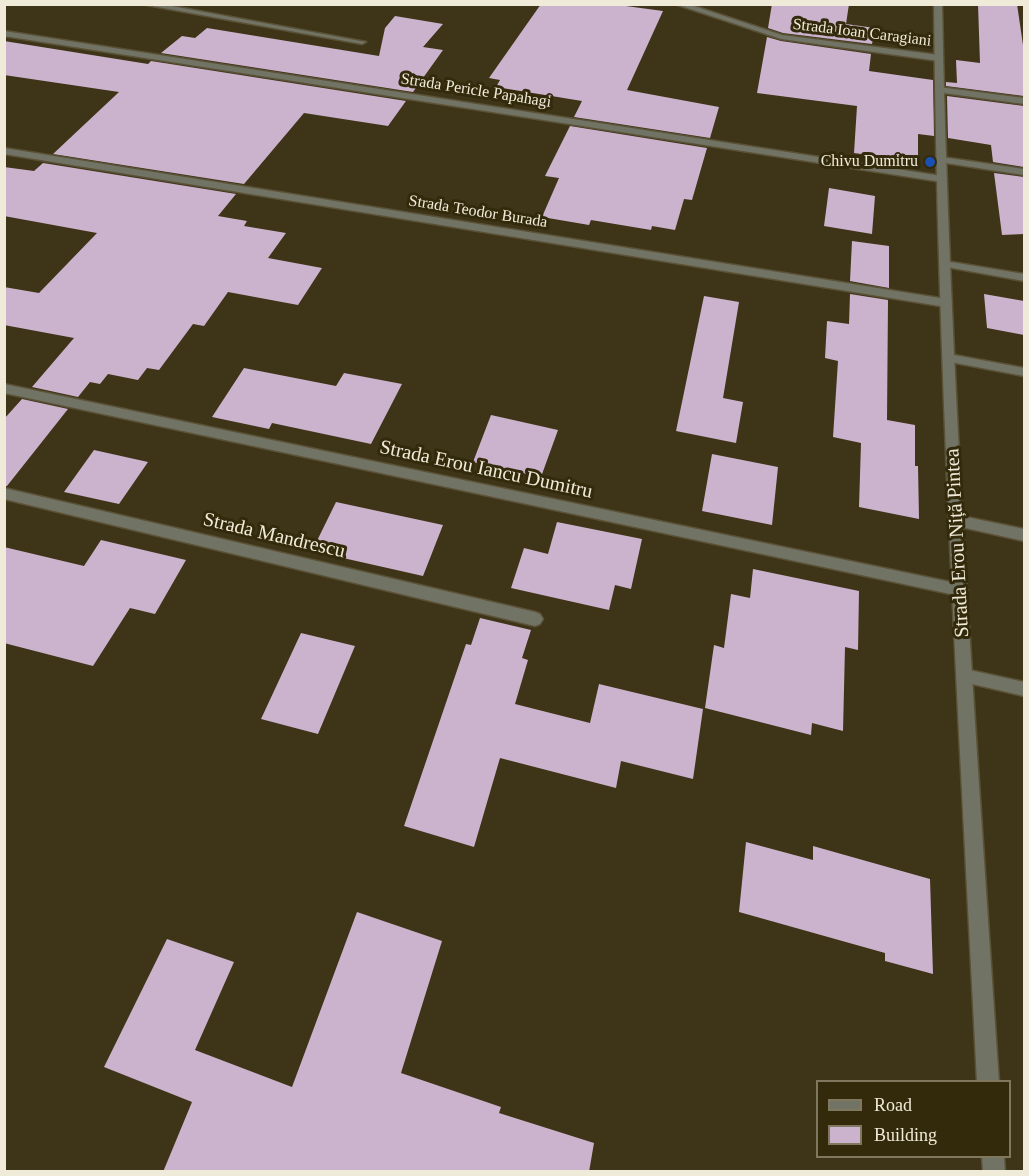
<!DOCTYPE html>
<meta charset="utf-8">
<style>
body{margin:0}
#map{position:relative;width:1029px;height:1176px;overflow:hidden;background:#3e3417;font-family:Georgia,serif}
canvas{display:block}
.frame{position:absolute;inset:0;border:6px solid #f0ead9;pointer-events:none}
.legend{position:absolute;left:816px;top:1080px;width:195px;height:78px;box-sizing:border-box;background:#332a0c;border:2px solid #7f775e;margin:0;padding:8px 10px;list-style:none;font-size:18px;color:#f0ead9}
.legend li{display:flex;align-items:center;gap:12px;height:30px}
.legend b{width:30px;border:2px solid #7f775e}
</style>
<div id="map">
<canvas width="1029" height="1176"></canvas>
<div class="frame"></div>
<ul class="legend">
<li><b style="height:8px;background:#717365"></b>Road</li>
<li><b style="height:16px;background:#cbb3ce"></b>Building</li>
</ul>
</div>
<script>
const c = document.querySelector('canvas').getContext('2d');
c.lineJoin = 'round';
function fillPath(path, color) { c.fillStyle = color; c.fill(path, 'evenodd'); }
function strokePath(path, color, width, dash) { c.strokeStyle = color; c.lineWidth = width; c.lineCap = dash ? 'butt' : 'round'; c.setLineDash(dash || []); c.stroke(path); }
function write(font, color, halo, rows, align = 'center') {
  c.font = font + ' Georgia,serif'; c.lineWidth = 6; c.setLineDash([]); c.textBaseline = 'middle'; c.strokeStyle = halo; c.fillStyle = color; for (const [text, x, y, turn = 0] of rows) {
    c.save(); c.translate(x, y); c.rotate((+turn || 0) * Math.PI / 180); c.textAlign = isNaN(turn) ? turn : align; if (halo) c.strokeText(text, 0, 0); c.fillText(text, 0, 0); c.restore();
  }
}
fillPath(new Path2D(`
 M541 4H611L663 11 627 90 719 107 710 138 574 117 582 101 496 87 500 80 489 78Z
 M772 4H849L846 24 875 28 872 44 783 33 768 28Z
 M978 4H1017L1024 52V96L946 86V82L957 83 956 60 980 63Z
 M395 16 443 24 423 47 443 50 413 92 161 53 182 36 195 38 207 28 379 56 385 28Z
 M767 37 781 41 871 54 869 71 933 80 934 136 918 134V162L854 153 857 106 757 93Z
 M4 41 148 64 151 61 406 101 388 126 304 113 244 184 53 154 119 92 4 75Z
 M947 96 1024 106V167L993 162 991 145 948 138Z
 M570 126 707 148 692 200 684 199 675 230 652 226 651 230 591 220 589 225 542 217 559 178 545 176Z
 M43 163 236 194 218 216 247 221 244 226 286 233 268 258 322 268 298 305 228 292 204 326 193 324 159 370 147 368 138 380 108 374 100 384 90 382 78 397 32 387 74 338 4 325V287L39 293 97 233 4 216V167L34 171Z
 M994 173 1024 177V234L1002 235Z
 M829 188 875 196 872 234 824 226Z
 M852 241 889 246V288L850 281Z
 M850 294 888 300 887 420 915 425V466H918L919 519 859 507 861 443 833 437 838 361 825 358 827 321 849 324Z
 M984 294 1024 301V335L987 328Z
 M704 296 739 302 723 398 743 402 736 443 676 431Z
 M244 368 336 386 344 373 402 384 371 444 272 423 269 429 212 417Z
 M22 399 68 409 7 486H4V419Z
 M491 415 558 430 541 477 473 462Z
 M94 450 148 462 119 504 64 492Z
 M712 454 778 467 772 525 702 511Z
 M336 502 443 525 423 576 312 551Z
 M557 522 642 539 631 589 615 585 609 610 511 588 524 548 548 554Z
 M101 540 186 560 155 614 130 608 93 666 4 643V547L84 566Z
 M753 569 859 591 858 650 845 647 843 731 812 723 811 735 705 708 714 645 724 648 731 594 750 598Z
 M480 618 531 630 522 658 528 660 515 704 590 723 599 684 703 709 693 779 621 761 616 788 500 758 474 847 404 826 466 644 471 645Z
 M301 633 355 646 318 734 261 719Z
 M746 842 813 860V846L930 879 933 974 885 961V953L739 912Z
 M357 912 442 941 401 1073 501 1107 499 1113 594 1143 589 1172H163L192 1102 104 1067 167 939 234 962 195 1050 292 1087Z`), '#cbb3ce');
const minor = new Path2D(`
 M141 4H161L366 42 362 44Z
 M675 4H688L782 35 939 55 943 58 939 61 781 39Z
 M4 31 942 176 947 179 942 182 4 36Z
 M939 87 1024 98V104L936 92V88Z
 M4 148 946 299 952 303 946 307 4 154Z
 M942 157 1024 169V175L939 162 937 160Z
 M945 261 1024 274V281L941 266 940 264Z
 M949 354 1024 368V376L945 361V355Z
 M4 384 960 584 965 585 968 590 965 595 960 596 4 393Z
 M4 488 535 612 540 614 543 619 540 624 535 626 4 499Z
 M957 515 1024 529V541L952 525 950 521 952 517Z
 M965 669 1024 682V696L959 681 957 676 959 671Z`);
const tertiary = new Path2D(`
 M934 4H942C949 364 975 723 999 1082H977C959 723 937 364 934 4Z
 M982 1156H1004L1005 1172H983Z`);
strokePath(minor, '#5a5136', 3);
strokePath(tertiary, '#5a5136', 3);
fillPath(minor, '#717365');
fillPath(tertiary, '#717365');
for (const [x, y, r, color] of [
 [930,162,6,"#1a4fb4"]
]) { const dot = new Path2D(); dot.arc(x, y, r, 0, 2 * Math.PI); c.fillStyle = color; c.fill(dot); strokePath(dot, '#332a0c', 2); }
write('16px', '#f0ead9', '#332a0c', [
 ["Strada Ioan Caragiani",862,33,7],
 ["Strada Pericle Papahagi",476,91,9],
 ["Strada Teodor Burada",478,212,9]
]);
write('16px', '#f0ead9', '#332a0c', [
 ["Chivu Dumitru",918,162]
], 'right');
write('20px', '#f0ead9', '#332a0c', [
 ["Strada Erou Iancu Dumitru",486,470,12],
 ["Strada Mandrescu",274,536,13],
 ["Strada Erou Niță Pintea",958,543,-93]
]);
</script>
